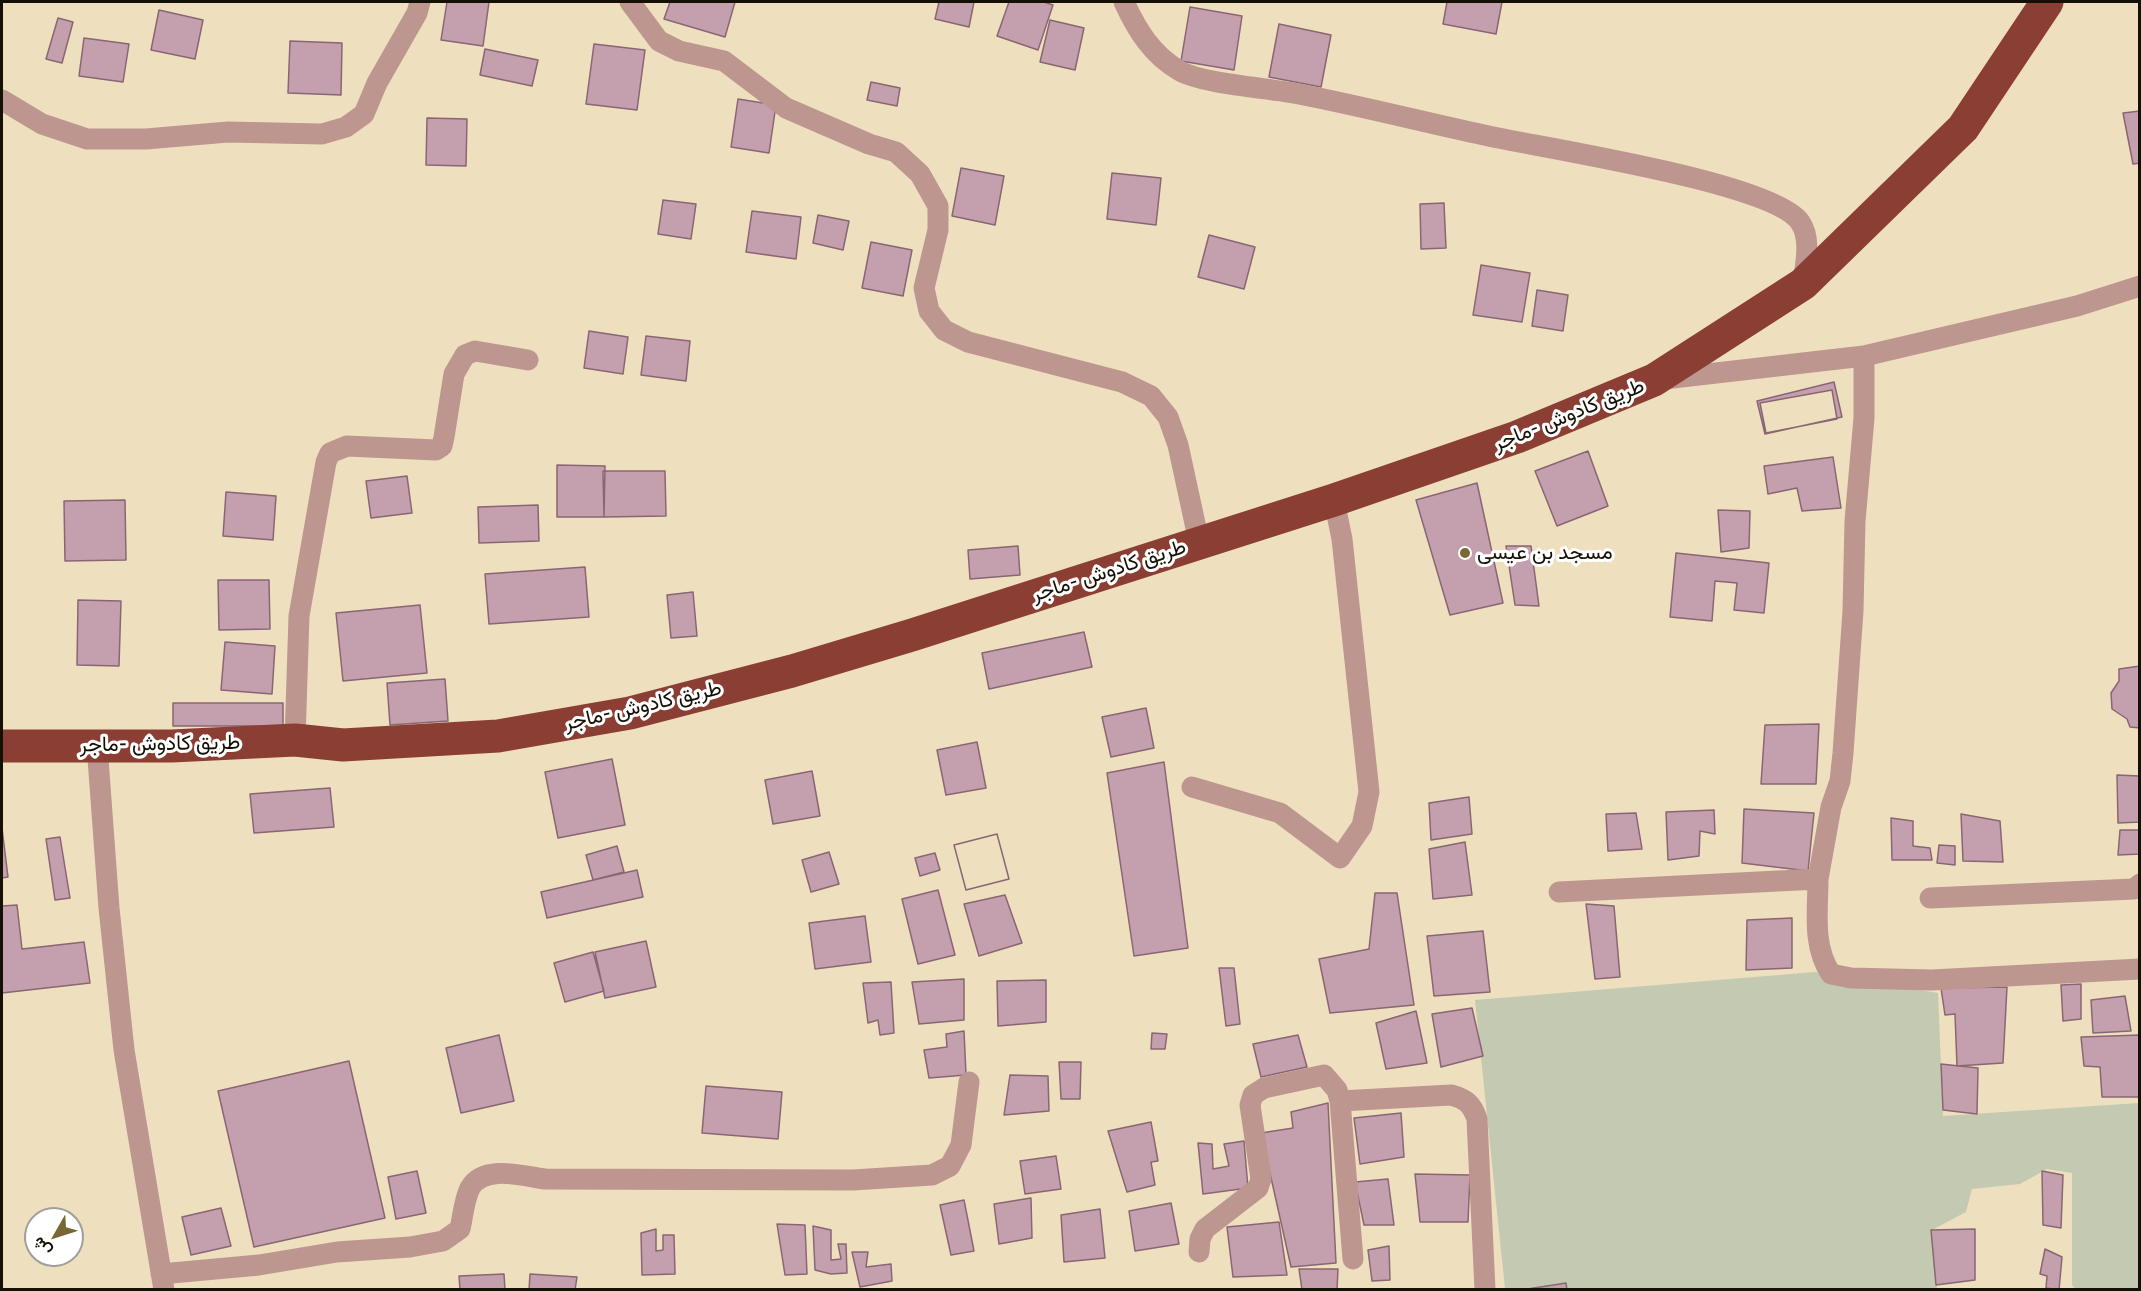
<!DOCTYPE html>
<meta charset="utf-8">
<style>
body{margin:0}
#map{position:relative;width:2141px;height:1291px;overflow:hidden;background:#eee0be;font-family:"IBM Plex Sans",Vazirmatn,sans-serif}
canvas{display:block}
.frame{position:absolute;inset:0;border:3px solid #141004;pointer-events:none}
.north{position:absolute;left:24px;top:1207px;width:60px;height:60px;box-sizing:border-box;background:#fff;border:2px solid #a19f9b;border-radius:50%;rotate:231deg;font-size:16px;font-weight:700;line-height:24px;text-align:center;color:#141004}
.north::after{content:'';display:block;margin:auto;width:21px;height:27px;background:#786836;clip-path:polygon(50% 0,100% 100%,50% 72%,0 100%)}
</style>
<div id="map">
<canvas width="2141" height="1291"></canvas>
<div class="frame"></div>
<div class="north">ش</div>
</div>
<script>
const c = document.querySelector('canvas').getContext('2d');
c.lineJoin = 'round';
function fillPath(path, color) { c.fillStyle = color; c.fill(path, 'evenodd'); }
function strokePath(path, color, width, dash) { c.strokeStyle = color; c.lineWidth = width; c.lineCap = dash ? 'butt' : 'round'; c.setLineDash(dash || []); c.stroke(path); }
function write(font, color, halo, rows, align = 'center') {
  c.font = font + ' "IBM Plex Sans",Vazirmatn,sans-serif'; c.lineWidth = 6; c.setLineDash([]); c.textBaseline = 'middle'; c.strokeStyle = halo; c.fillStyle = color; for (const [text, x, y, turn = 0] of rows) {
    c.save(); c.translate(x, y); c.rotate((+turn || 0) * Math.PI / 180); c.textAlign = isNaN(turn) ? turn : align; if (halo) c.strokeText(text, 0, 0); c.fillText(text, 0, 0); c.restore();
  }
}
fillPath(new Path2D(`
 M1815 972 1938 993 1943 1116 2139 1103V1289H2075L2072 1285V1173L2047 1169 2020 1184 1972 1189 1966 1212 1932 1230 1937 1289H1505L1475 1000Z`), '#c4cab2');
const building = new Path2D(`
 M447 2H489L483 46 441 40Z
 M670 2H735L725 37 664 19Z
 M939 2H974L969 27 935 19Z
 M1009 2H1044L1053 5 1038 50 997 36Z
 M1447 2H1502L1496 34 1443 24Z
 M1190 7 1242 16 1234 70 1181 61Z
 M159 10 203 20 195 59 151 50Z
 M58 18 73 22 62 63 46 59Z
 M1050 20 1084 28 1075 70 1040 62Z
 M1279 24 1331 35 1321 87 1269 77Z
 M84 38 129 44 123 82 79 76Z
 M290 41 342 43 341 95 288 93Z
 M594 44 645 50 637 110 586 104Z
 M485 49 538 60 532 86 480 75Z
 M871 82 900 88 897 106 867 100Z
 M738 99 776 105 769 153 731 147Z
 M2140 111V163L2133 164 2123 113Z
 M427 118 467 119 466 166 426 165Z
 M961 168 1004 176 995 225 952 216Z
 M1112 173 1161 178 1156 225 1107 219Z
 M663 200 696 204 691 239 658 234Z
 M1444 203 1446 248 1421 249 1420 204Z
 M752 211 801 217 796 259 746 252Z
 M818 215 849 221 843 250 813 243Z
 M1209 235 1255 247 1244 289 1198 277Z
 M871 242 912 250 903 296 862 288Z
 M1481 265 1530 273 1522 322 1473 315Z
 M1537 290 1568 295 1563 331 1532 326Z
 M589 331 628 337 623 374 584 368Z
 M646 336 690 341 686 381 641 375Z
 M1834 382 1842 417 1765 434 1757 401Z
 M1832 390 1837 419 1766 433 1760 403Z
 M1588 451 1608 506 1557 526 1535 471Z
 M1833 457 1841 508 1802 511 1797 488 1768 494 1764 466Z
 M557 465 605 466 604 517H557Z
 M603 471H665L666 516 604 517Z
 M407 476 412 513 371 518 366 481Z
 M1477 483 1503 603 1450 615 1416 500Z
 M226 492 276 496 273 540 223 536Z
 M125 500 126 560 65 561 64 501Z
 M538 505 539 541 479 543 478 507Z
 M1718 510 1750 511 1749 548 1721 552Z
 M1018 546 1020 575 970 579 968 550Z
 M1506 546H1531L1539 606 1515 605Z
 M1676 553 1769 563 1764 613 1734 610 1737 583 1715 581 1712 621 1670 617Z
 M585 567 589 617 489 624 485 574Z
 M218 580H269L270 629 219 630Z
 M693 592 697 636 671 638 667 595Z
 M78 600 121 601 119 666 77 665Z
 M420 605 427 673 343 681 336 613Z
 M1084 632 1092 667 989 689 982 653Z
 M225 642 275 646 272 694 221 690Z
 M2140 666V728L2130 727 2127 719 2112 709 2111 693 2119 681V669Z
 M445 679 448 721 390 725 387 683Z
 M173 703H283V726H173Z
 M1146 708 1154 748 1111 757 1102 717Z
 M1819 724 1816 784H1761L1765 725Z
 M977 742 986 788 946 795 937 750Z
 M612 759 625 825 558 838 545 772Z
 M1164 762 1188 948 1134 956 1107 773Z
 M812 771 820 816 773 824 765 780Z
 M2117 775 2140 776V822L2118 823Z
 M330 788 334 827 254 833 250 794Z
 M1469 797 1472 834 1431 840 1429 803Z
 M1744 809 1814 813 1808 871 1742 863Z
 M1714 810 1715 834 1700 831 1699 856 1668 860 1666 812Z
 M1636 813 1642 849 1608 851 1606 814Z
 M1961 814 2000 821 2003 862 1963 861Z
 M1891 818 1913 821V846L1930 848 1932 860H1892Z
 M2 828 8 877 2 878Z
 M2120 830H2140V854L2118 855Z
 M997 834 1009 879 966 890 954 845Z
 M997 834 1009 879 966 890 954 845Z
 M60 837 70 898 55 900 46 839Z
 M1465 842 1472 895 1433 899 1429 849Z
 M1939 845 1955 846V865L1937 863Z
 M617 846 624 872 593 880 586 855Z
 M829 852 839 884 811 892 802 860Z
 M935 853 940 870 920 876 915 858Z
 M637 870 643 897 547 918 541 892Z
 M938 890 955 955 918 964 902 899Z
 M1375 893H1397L1414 1005 1330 1013 1319 959 1369 949Z
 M1005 895 1022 943 979 956 964 904Z
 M1586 904 1614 906 1620 977 1595 979Z
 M17 905 22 949 84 942 90 983 2 993V906Z
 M865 916 871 962 815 969 809 923Z
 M1792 918V968L1746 970 1747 920Z
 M1483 931 1490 992 1434 996 1427 936Z
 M646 941 656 987 605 998 595 952Z
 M593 952 604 991 565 1002 554 963Z
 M1219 968H1234L1240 1024 1226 1026Z
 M964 979V1020L919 1024 912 982Z
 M1046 980V1022L998 1026 997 981Z
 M891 982 894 1033 880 1035 878 1020 868 1023 863 983Z
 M2081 984V1019L2063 1021 2061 985Z
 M2007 987 2003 1063 1957 1066 1955 1014 1945 1015 1941 988Z
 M2125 996 2131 1031 2093 1033 2091 1000Z
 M1472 1008 1483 1056 1441 1067 1432 1014Z
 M1416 1011 1427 1063 1386 1069 1376 1023Z
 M964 1031 966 1075 929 1078 924 1050 947 1047 946 1034Z
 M1152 1033 1167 1034 1165 1049H1151Z
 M499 1035 514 1101 461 1113 446 1048Z
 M1298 1035 1307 1067 1261 1077 1253 1044Z
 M2140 1035V1097H2102L2100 1067 2084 1066 2081 1037Z
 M349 1061 385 1218 254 1247 218 1091Z
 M1059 1062H1081L1080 1099H1061Z
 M1941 1064 1978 1068 1977 1114 1943 1110Z
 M1010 1075 1048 1076 1049 1111 1004 1115Z
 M706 1086 782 1092 778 1139 702 1133Z
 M1328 1103 1336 1263 1291 1267 1261 1133 1293 1128 1291 1112Z
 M1401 1113 1404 1157 1360 1164 1354 1118Z
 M1151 1122 1158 1161 1151 1162 1155 1185 1127 1192 1108 1131Z
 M1244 1141 1248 1188 1203 1194 1198 1143 1212 1144 1213 1169 1229 1166 1224 1144Z
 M1056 1156 1061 1189 1025 1194 1020 1161Z
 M417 1171 426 1213 396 1219 388 1177Z
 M2042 1171 2063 1175 2061 1228 2043 1225Z
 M1415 1174 1470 1175 1468 1222H1420Z
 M1388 1179 1394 1225H1364L1355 1182Z
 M1031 1198 1032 1238 999 1244 994 1204Z
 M964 1200 974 1251 951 1255 940 1205Z
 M1171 1203 1179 1244 1135 1251 1129 1211Z
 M221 1208 231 1246 191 1255 182 1217Z
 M1100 1209 1105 1258 1064 1262 1061 1215Z
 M1279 1222 1287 1275 1233 1277 1227 1227Z
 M777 1224 805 1225 807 1274 785 1275Z
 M813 1226 831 1230V1260L841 1259 838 1244H846L847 1273 831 1274 815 1270Z
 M656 1229V1251L663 1250V1235H674L675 1274 642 1275 641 1233Z
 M1975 1229V1280L1936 1285 1931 1230Z
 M1389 1246 1390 1280 1372 1281 1368 1250Z
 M2045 1249 2062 1257 2059 1290 2046 1288 2047 1276 2040 1274Z
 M852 1252H868L866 1267 891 1264 892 1281 860 1287Z
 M1299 1269H1338L1337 1290H1302Z
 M504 1274 505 1290H460L459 1276Z
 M530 1274 577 1277 575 1290H529Z
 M1566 1283 1567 1290H1521Z`);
fillPath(building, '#c49fad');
strokePath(building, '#896674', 1.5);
strokePath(new Path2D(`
 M630 2 659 41 679 51 724 61 786 108 869 144 896 152 920 174 938 206V230L924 288 929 311 944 330 968 342 1122 382 1151 396 1168 417 1178 445 1199 542
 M1124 2C1137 30 1152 55 1180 71 1203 84 1269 88 1299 94 1361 106 1423 122 1484 135 1541 148 1772 182 1800 222 1812 239 1805 266 1803 284
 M2 100 42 124 87 139H146L228 132 322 134 346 127 364 114 377 83 417 13 420 2
 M1664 379 1864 356 2077 306 2140 286
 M295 740 299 616 326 462 330 453 347 446 436 450 442 446 444 437 454 374 465 355 475 351 528 360
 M97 745 109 908 124 1050 164 1290
 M1192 787 1280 813 1340 858 1362 826 1369 792 1342 539 1334 500
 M1818 879C1818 911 1812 946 1831 974L1851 978 1932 980 2140 969
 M1559 892 1818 879 1831 807 1840 781 1843 753 1853 611 1855 521 1864 418V356
 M1930 898 2134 889 2140 884
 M1199 1252 1200 1239 1205 1229 1258 1188 1261 1179 1250 1105 1253 1095 1264 1088 1324 1075 1337 1090 1340 1101
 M1353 1259 1340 1101 1451 1095C1466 1099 1472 1104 1477 1119L1485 1290
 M161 1274 259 1265 337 1252 410 1247 443 1241 460 1229C463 1216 464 1200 470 1188 484 1164 523 1176 545 1179L853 1180 932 1175 950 1166 961 1145 969 1082`), '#be9690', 21);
strokePath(new Path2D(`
 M2 746H172L295 740 343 745 498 736 630 713 792 671 912 635 1334 500 1517 437 1654 380 1803 284 1963 128 2047 2`), '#8b3e34', 33);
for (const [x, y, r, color] of [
 [1465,553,6,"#786836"]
]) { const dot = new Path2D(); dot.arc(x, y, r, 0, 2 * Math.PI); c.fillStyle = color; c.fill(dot); strokePath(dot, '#fff', 2); }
write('21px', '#141004', '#fff', [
 ["طريق كادوش -ماجر",1569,415,-22],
 ["طريق كادوش -ماجر",1109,571,-18],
 ["طريق كادوش -ماجر",643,706,-13],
 ["طريق كادوش -ماجر",160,744,-1]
]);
write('21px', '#141004', '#fff', [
 ["مسجد بن عيسى",1477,553]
], 'left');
</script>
